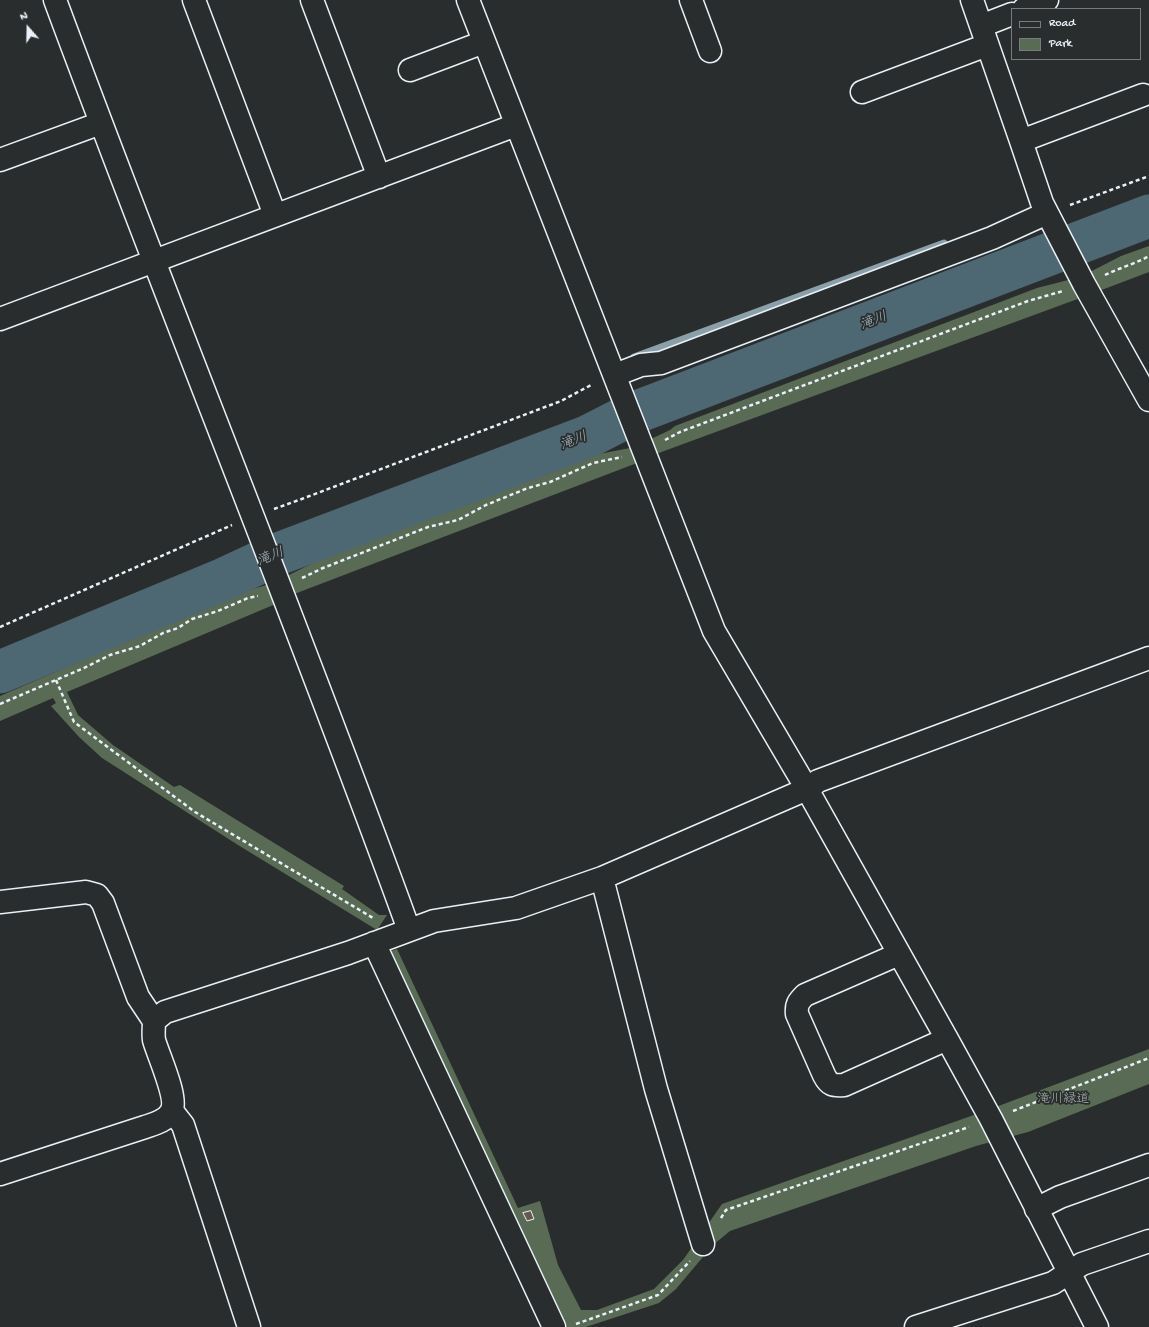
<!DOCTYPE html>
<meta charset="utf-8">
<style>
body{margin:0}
#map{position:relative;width:1149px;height:1327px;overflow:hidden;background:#2a2d2e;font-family:"Gochi Hand",sans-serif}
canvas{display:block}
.legend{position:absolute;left:1011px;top:8px;width:130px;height:52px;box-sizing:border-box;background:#2a2d2e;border:1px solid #767b7f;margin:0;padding:5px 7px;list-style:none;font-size:12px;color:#e8f1f8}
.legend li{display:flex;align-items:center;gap:8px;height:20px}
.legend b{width:20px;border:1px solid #767b7f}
.north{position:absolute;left:8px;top:8px;width:40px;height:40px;-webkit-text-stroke:3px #2a2d2e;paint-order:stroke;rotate:340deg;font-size:11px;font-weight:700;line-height:16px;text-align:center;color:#e8f1f8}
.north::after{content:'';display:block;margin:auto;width:14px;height:18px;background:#e8f1f8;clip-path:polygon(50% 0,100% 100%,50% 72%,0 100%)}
</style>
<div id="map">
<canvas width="1149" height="1327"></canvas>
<ul class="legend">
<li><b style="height:5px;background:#2a2d2e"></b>Road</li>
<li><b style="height:11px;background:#596b54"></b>Park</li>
</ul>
<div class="north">N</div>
</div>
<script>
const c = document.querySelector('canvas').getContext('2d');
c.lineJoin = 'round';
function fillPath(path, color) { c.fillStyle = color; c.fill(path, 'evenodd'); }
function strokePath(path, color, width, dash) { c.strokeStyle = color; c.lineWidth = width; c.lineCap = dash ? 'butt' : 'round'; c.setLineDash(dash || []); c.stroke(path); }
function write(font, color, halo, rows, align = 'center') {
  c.font = font + ' "Gochi Hand","Klee One",sans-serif'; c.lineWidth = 3.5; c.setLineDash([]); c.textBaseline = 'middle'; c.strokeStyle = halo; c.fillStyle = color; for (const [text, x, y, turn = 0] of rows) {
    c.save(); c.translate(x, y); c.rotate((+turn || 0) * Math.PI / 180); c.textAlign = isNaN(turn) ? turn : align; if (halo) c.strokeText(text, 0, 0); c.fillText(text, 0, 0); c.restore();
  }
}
fillPath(new Path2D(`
 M1149 246V272L1099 291 1088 273 1121 256Z
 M1072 279 1083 297 656 454 651 439 670 430 675 426 1037 288Z
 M630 448 637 463 289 596 283 578 317 561 599 454Z
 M270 584 278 603 67 692 78 715 113 745 174 787 180 785 344 886 342 889 379 915H387L377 930 238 845 102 758 79 737 51 706 56 703 53 698 0 721V696L235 594Z
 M397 949 518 1208 540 1201 558 1265 581 1310H597L654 1289 683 1260 722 1204 988 1110 1149 1049V1084L1028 1132 976 1146 730 1231 713 1245 676 1289 659 1303 586 1327H564L386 953Z`), '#596b54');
strokePath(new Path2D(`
 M954 272 963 289
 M634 357 944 243`), '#8b9fa8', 7);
strokePath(new Path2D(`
 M0 672 224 579 278 554 589 436 634 413 1149 216`), '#4d6872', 43);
const building = new Path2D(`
 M531 1211 534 1219 527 1221 523 1213Z`);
fillPath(building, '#67574e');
strokePath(building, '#e8f1f8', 1);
const minor = new Path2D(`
 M55 0C170 311 296 618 409 930
 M194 0 275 215
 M312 0 379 177
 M468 0 714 631 807 789 947 1039 991 1119 1097 1327
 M691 0 710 51
 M972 0 1021 141 1042 203 1084 284 1149 400
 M1024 9 1047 0
 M981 26 1012 14
 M410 70 484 42
 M862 92 987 45
 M1021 141 1143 95
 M0 160 101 123
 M0 319 516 125
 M615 375 641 365 661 363 992 238 1047 213
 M602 878 656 1089 703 1244
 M0 902 86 892 97 895 103 903 138 997 154 1021
 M374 943 554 1327
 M899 954 805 995C799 1001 796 1004 797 1014L824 1075C829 1085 833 1086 844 1085L947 1039
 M172 1111 183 1125 249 1327
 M0 1174 145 1127C154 1124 166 1121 171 1112 179 1099 158 1055 154 1040 153 1034 154 1027 154 1021L165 1012 348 953 434 921 516 908 602 878 807 789 818 781 1149 658
 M1036 1209 1060 1197 1149 1165
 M916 1327 1053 1283 1082 1264 1149 1241`);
strokePath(minor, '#e8f1f8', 25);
strokePath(new Path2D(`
 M1070 205 1149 176
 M1105 275C1119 268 1135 264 1149 256
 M665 440 680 432 1028 301 1063 291
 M274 509 299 500 561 401 593 384
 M302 578 323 568 428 527 458 520 486 505 528 488 550 482 593 463 622 457
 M0 627 232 525
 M56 680 74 722 195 812 373 918
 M0 704 84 668 110 655 140 646 163 633 178 628 192 619 218 611 248 598 258 596
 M1013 1111 1149 1058
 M721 1218 726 1210 969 1127
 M576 1324 658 1295 690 1261`), '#e8f1f8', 2.5, [4, 3]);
strokePath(minor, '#2a2d2e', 22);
write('13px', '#a8b5ae', '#2a2d2e', [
 ["滝川緑道",1063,1100]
]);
write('italic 14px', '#aabac2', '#2a2d2e', [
 ["滝川",874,322,-21],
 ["滝川",574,442,-21],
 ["滝川",271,558,-22]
]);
</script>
